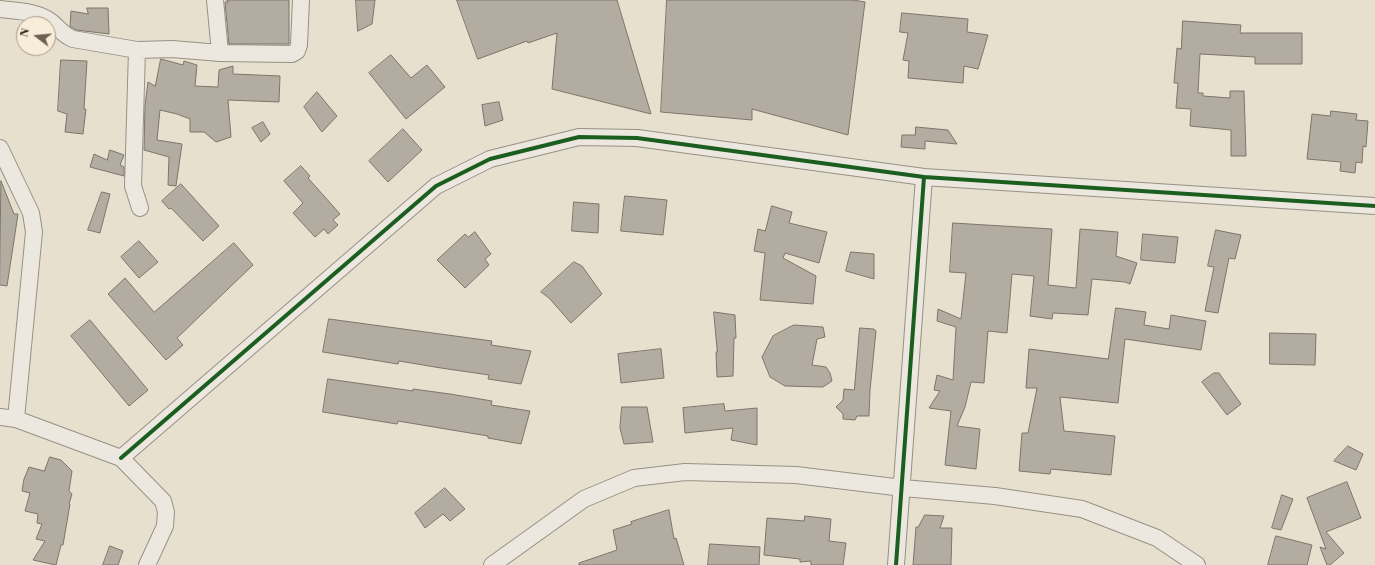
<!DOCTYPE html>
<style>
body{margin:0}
#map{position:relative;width:1375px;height:565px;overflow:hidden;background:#e8e0ce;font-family:"Libre Bodoni",serif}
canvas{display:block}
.north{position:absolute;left:16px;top:16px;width:40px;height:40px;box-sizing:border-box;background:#f7edd9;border:1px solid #a6998a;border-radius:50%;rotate:286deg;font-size:11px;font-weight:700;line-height:16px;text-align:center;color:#2c1a13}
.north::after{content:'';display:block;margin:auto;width:14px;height:18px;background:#6e5f54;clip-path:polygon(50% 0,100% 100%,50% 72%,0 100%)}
</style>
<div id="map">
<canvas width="1375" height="565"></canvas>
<div class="north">N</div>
</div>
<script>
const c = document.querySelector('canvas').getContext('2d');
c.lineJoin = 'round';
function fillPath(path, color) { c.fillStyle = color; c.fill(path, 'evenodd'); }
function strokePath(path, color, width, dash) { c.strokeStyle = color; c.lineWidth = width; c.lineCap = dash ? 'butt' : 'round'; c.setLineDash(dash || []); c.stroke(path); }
const building = new Path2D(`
 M227 0H289V44H229L225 2H228Z
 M356 0H375L372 24 358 31Z
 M457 0H617L651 114 552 89 557 33 528 43 527 41 478 59Z
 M667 0H853L865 2 848 135 752 109V120L661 112Z
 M87 8H108L109 34 76 30 70 26 71 11 88 14Z
 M902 13 968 19 967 32 988 35 978 69 964 66 963 83 908 78 909 61 903 60 908 33 900 32Z
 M1183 21 1241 25 1240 33H1302V64H1255V57L1200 54 1198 93H1203V96L1230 98V91H1244L1246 156H1231V130L1190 126 1191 109 1176 108 1178 83H1174L1177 48 1181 49Z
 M391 55 411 78 427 65 445 87 406 119 369 73Z
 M161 59 183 65 184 61 197 65 195 86 218 87 219 70 233 66V74L280 76 279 102 228 100 231 137 216 142 204 132H190V119L177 114 160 110 157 140 182 144 176 186 168 185 169 157 144 150 145 105 148 82 155 86Z
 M61 60 87 61 84 109H86L83 134 65 132 67 114 58 111Z
 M317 92 337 116 322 132 304 107Z
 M499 102 503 120 485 126 482 105Z
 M1331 111 1357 114 1356 120 1368 121 1366 147 1363 146 1362 163 1356 162 1355 173 1340 171 1341 162 1307 159 1312 114 1330 116Z
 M263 122 270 134 261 142 252 128Z
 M916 127 948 130 957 144 925 141V149L901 147 902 135H915Z
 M403 129 422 150 388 182 369 161Z
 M110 150 124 155 120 165 124 167V176L90 167 94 154 107 160Z
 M301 166 310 176 308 178 340 214 333 220 338 225 328 234 324 229 315 237 293 213 303 203 284 181Z
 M1 181 14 214H18L7 286 0 285Z
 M181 184 219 226 203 241 171 208 169 209 162 201Z
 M102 192 110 194 100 233 88 230Z
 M625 196 667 200 663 235 621 231Z
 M574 202 599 204 598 233 572 231Z
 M772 206 792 212 789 223 827 232 819 263 785 253 783 258 816 276 813 304 760 300 765 253 754 251 758 229 765 231Z
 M953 223 1052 229 1048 285 1076 288 1080 229 1118 232 1116 256 1137 263 1130 284 1125 282 1092 279 1088 315 1053 313 1052 319 1030 316 1034 276 1012 274 1007 333 988 331 984 383 971 382 965 407 957 426 980 429 976 469 945 465 951 411 929 408 940 391 934 390 937 375 953 380 956 327 937 321 938 309 961 319 966 273 950 272Z
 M1216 230 1241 235 1235 259 1229 258 1218 313 1205 311 1214 267 1208 266Z
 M475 232 491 254 485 259 489 265 465 288 437 260 465 234 468 237Z
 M1143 234 1178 237 1175 263 1141 260Z
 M139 241 158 262 139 278 121 257Z
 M234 243 253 265 177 338 183 345 166 360 108 294 125 278 154 312Z
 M851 252 874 254V279L846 271Z
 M574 262 582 266 602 294 571 323 549 298 541 292Z
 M1116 308 1146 312 1144 325 1169 329 1171 315 1206 321 1201 350 1125 339 1118 403 1060 397 1064 431 1115 436 1111 475 1051 469 1050 474 1019 471 1022 433H1028L1037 388H1026L1029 349 1108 359Z
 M714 312 735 315 736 338H734L733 376 717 377 716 352H717Z
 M329 319 492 341 491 345 531 351 521 384 488 379 489 375 441 368 399 361 398 364 323 352Z
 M90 320 148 390 129 406 71 336Z
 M794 325 823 327 825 337 817 339 812 365 826 367 830 373 832 381 823 387 785 386 770 377 762 357 773 336Z
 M860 328 874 329 876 331 870 390 869 416H857L855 420 843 419V414L836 407 843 400 844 389 854 390Z
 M1270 333 1316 334 1315 365 1270 364Z
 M661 349 664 378 621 383 618 354Z
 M1214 373H1219L1241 404 1227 415 1202 382Z
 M328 379 413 391V389L450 394 492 401 491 405 530 411 521 444 488 438V436L398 421 397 424 323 412Z
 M724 404 725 411 757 408V445L731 440 733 428 685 433 683 408Z
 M622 407H647L653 442 624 444 620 428Z
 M1348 446 1363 454 1356 470 1334 461Z
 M50 457 61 460 72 471 69 491 72 494 69 504H70L63 545H61L56 565 33 560 45 541 36 539 42 524 37 523 38 514 25 511 30 493 22 491 24 479 29 467 44 471Z
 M1347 482 1361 518 1326 532 1344 553 1330 565H1327L1320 547 1326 549 1307 498Z
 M445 488 465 509 450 521 443 514 425 528 415 513Z
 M1282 495 1293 499 1281 530 1272 528Z
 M669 510 674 539 676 538 684 565H579V563L617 550 613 530 632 524 631 522Z
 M925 515 944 516 940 528H952L951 565H913L916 527H918Z
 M805 516 831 519 829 541 846 543 843 565H811V561L800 562V559L764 555 767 518 804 521Z
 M1276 536 1312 545 1307 565H1268Z
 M710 544 760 547 759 565H708Z
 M110 546 123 551 118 565H103Z`);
fillPath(building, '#b3aca0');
strokePath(building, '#7c756c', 1);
const minor = new Path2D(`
 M215 0 220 53
 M0 9C16 11 37 11 50 21 58 27 63 35 73 39L137 50 172 49 220 53 292 54 297 51 299 45 301 0
 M137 50 133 186 140 208
 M0 148 31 213 34 232 16 419 121 458 163 501 166 512 165 526 147 565
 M0 417 16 419
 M121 458 436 186 490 159 579 137 637 138 924 177
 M492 565 584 499 634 478 685 472 796 475 903 488 995 496 1082 509 1157 538 1197 565
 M896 565 924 177 1375 206`);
strokePath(minor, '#979085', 18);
strokePath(minor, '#ece8e0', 16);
strokePath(new Path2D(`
 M121 458 436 186 490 159 579 137 637 138 924 177
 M896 565 924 177 1375 206`), '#1b5e20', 4);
</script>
